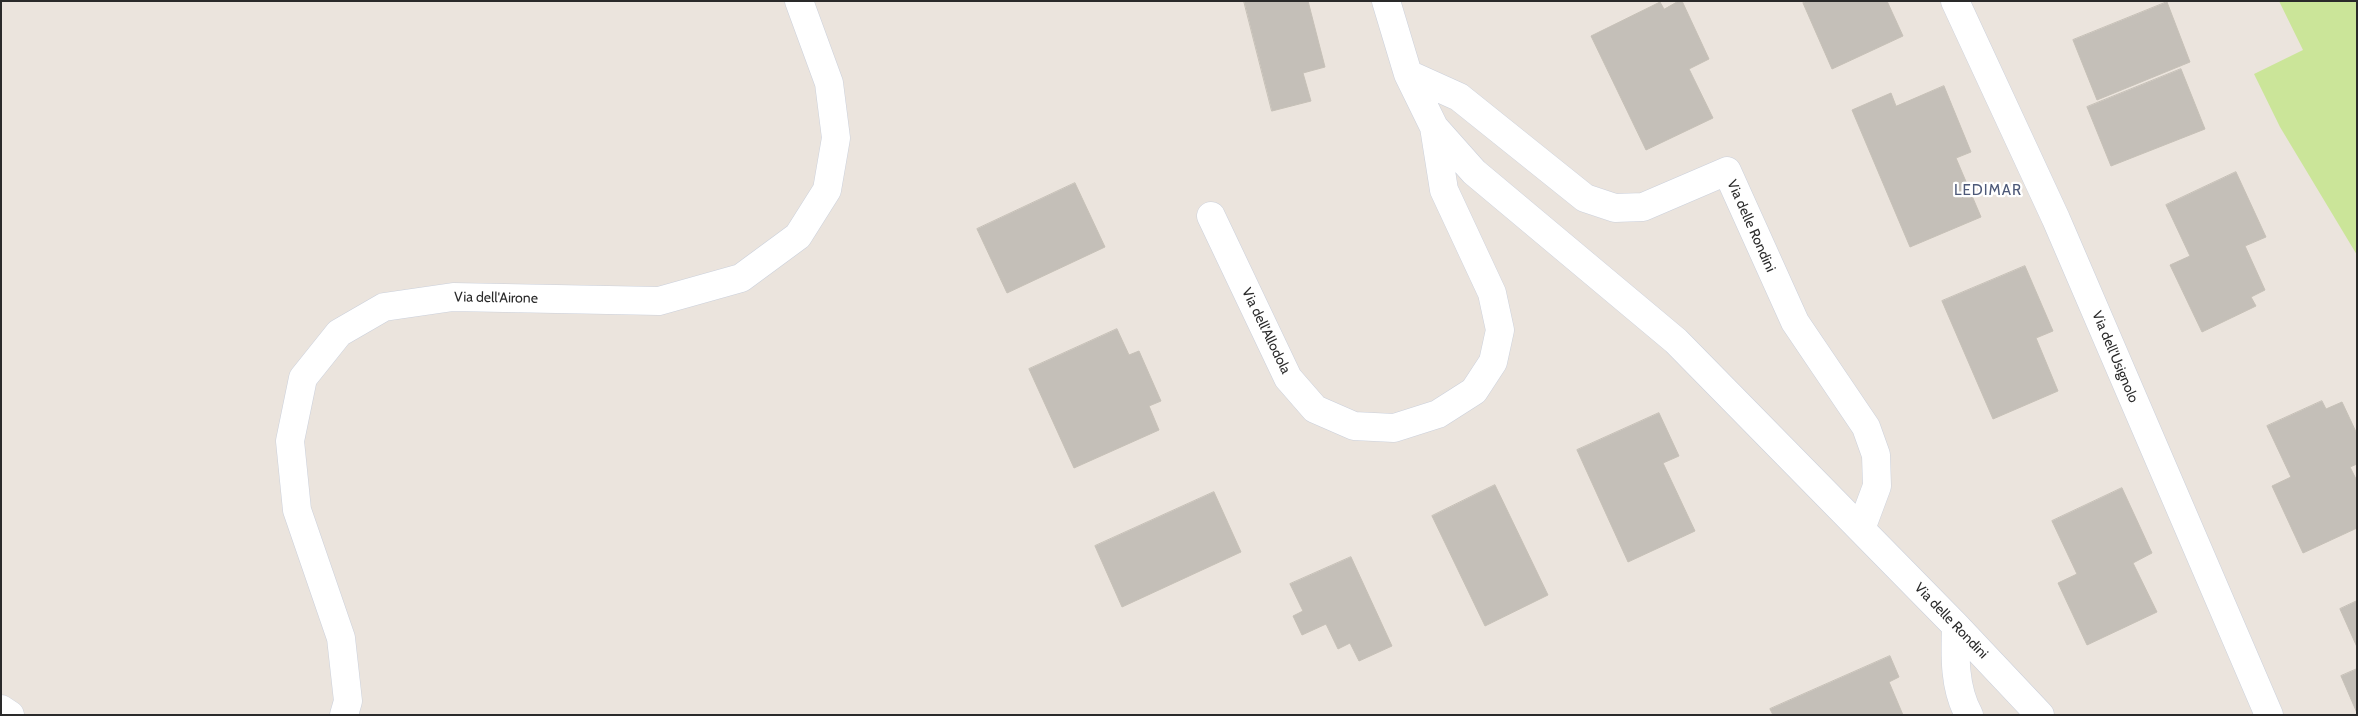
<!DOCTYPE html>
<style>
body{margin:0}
#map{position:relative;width:2358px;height:716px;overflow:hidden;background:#ebe4dd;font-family:Cabin,sans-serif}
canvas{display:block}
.frame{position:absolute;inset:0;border:2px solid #2a2a2a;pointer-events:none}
</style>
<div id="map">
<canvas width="2358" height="716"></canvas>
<div class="frame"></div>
</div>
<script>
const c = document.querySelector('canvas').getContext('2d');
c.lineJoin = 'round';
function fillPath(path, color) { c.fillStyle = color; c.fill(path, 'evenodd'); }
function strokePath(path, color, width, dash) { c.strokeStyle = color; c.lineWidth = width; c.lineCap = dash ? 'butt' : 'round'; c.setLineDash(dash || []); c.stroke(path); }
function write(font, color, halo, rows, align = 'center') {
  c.font = font + ' Cabin,sans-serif'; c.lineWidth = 4.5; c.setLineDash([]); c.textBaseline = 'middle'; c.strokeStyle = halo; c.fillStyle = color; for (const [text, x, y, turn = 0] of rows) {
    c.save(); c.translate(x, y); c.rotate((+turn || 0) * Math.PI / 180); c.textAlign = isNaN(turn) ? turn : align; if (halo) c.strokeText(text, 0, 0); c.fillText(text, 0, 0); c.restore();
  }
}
fillPath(new Path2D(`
 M2279 1H2357V255L2280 127 2254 74 2303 50Z`), '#cbe599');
const building = new Path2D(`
 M1244 1H1308L1325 67 1303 73 1311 101 1272 111Z
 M1679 1H1682L1709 59 1689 69 1713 118 1646 150 1591 36 1660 2 1664 9Z
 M1807 1H1887L1903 36 1832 69 1803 3Z
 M2167 2 2190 62 2097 100 2073 40Z
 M2181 69 2205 129 2111 166 2087 107Z
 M1944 86 1971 152 1956 158 1981 217 1910 247 1852 110 1891 93 1896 106Z
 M2236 172 2266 237 2245 246 2265 290 2251 297 2256 306 2202 332 2170 265 2190 256 2166 205Z
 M1075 183 1105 247 1007 293 977 229Z
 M2025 266 2053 331 2036 338 2058 391 1993 419 1942 301Z
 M1117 329 1129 355 1139 351 1161 401 1149 406 1159 430 1074 468 1029 369Z
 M2322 401 2326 409 2342 402 2357 434V464L2350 467 2357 481V528L2303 553 2272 486 2291 477 2267 426Z
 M1659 413 1679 456 1663 463 1695 531 1628 562 1577 450Z
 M1495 485 1548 595 1485 626 1432 516Z
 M2122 488 2152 553 2133 563 2157 612 2087 645 2058 583 2077 574 2052 521Z
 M1214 492 1241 552 1122 607 1095 546Z
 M1351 557 1392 646 1359 661 1350 643 1338 649 1326 624 1302 635 1293 616 1303 611 1290 584Z
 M2357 601V647L2340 609Z
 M1890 656 1899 677 1889 682 1903 715H1773L1770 709Z
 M2357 669V713L2341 676Z`);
fillPath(building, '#c4bfb8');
strokePath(building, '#c6c0b7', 1);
const street = new Path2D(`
 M1386 1 1408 74 1434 127 1474 172 1676 341 1956 626 2040 715
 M1955 1 2056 219 2269 715
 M1408 74 1459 97 1585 198 1615 208 1643 207 1727 171 1795 322 1866 427 1876 455 1877 486 1861 529
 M1211 216 1288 378 1315 409 1354 426 1394 428 1438 414 1474 391 1493 362 1500 330 1492 293 1444 190 1434 127
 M1956 626C1955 656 1954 688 1969 715
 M1 709 10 715
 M344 715 348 701 341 638 297 510 290 441 303 378 339 333 384 307 453 297 659 301 741 278 798 236 827 190 836 138 829 83 799 1`);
strokePath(street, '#cbd0db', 29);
strokePath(street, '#fff', 28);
write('14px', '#2a2a2a', '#fff', [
 ["Via delle Rondini",1751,226,66],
 ["Via dell'Airone",496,298,1],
 ["Via dell'Allodola",1266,331,64],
 ["Via dell'Usignolo",2115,357,67],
 ["Via delle Rondini",1951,621,46]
]);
c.letterSpacing = '1px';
write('15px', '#4d5978', '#fff', [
 ["LEDIMAR",1988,191]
]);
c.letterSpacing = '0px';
</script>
